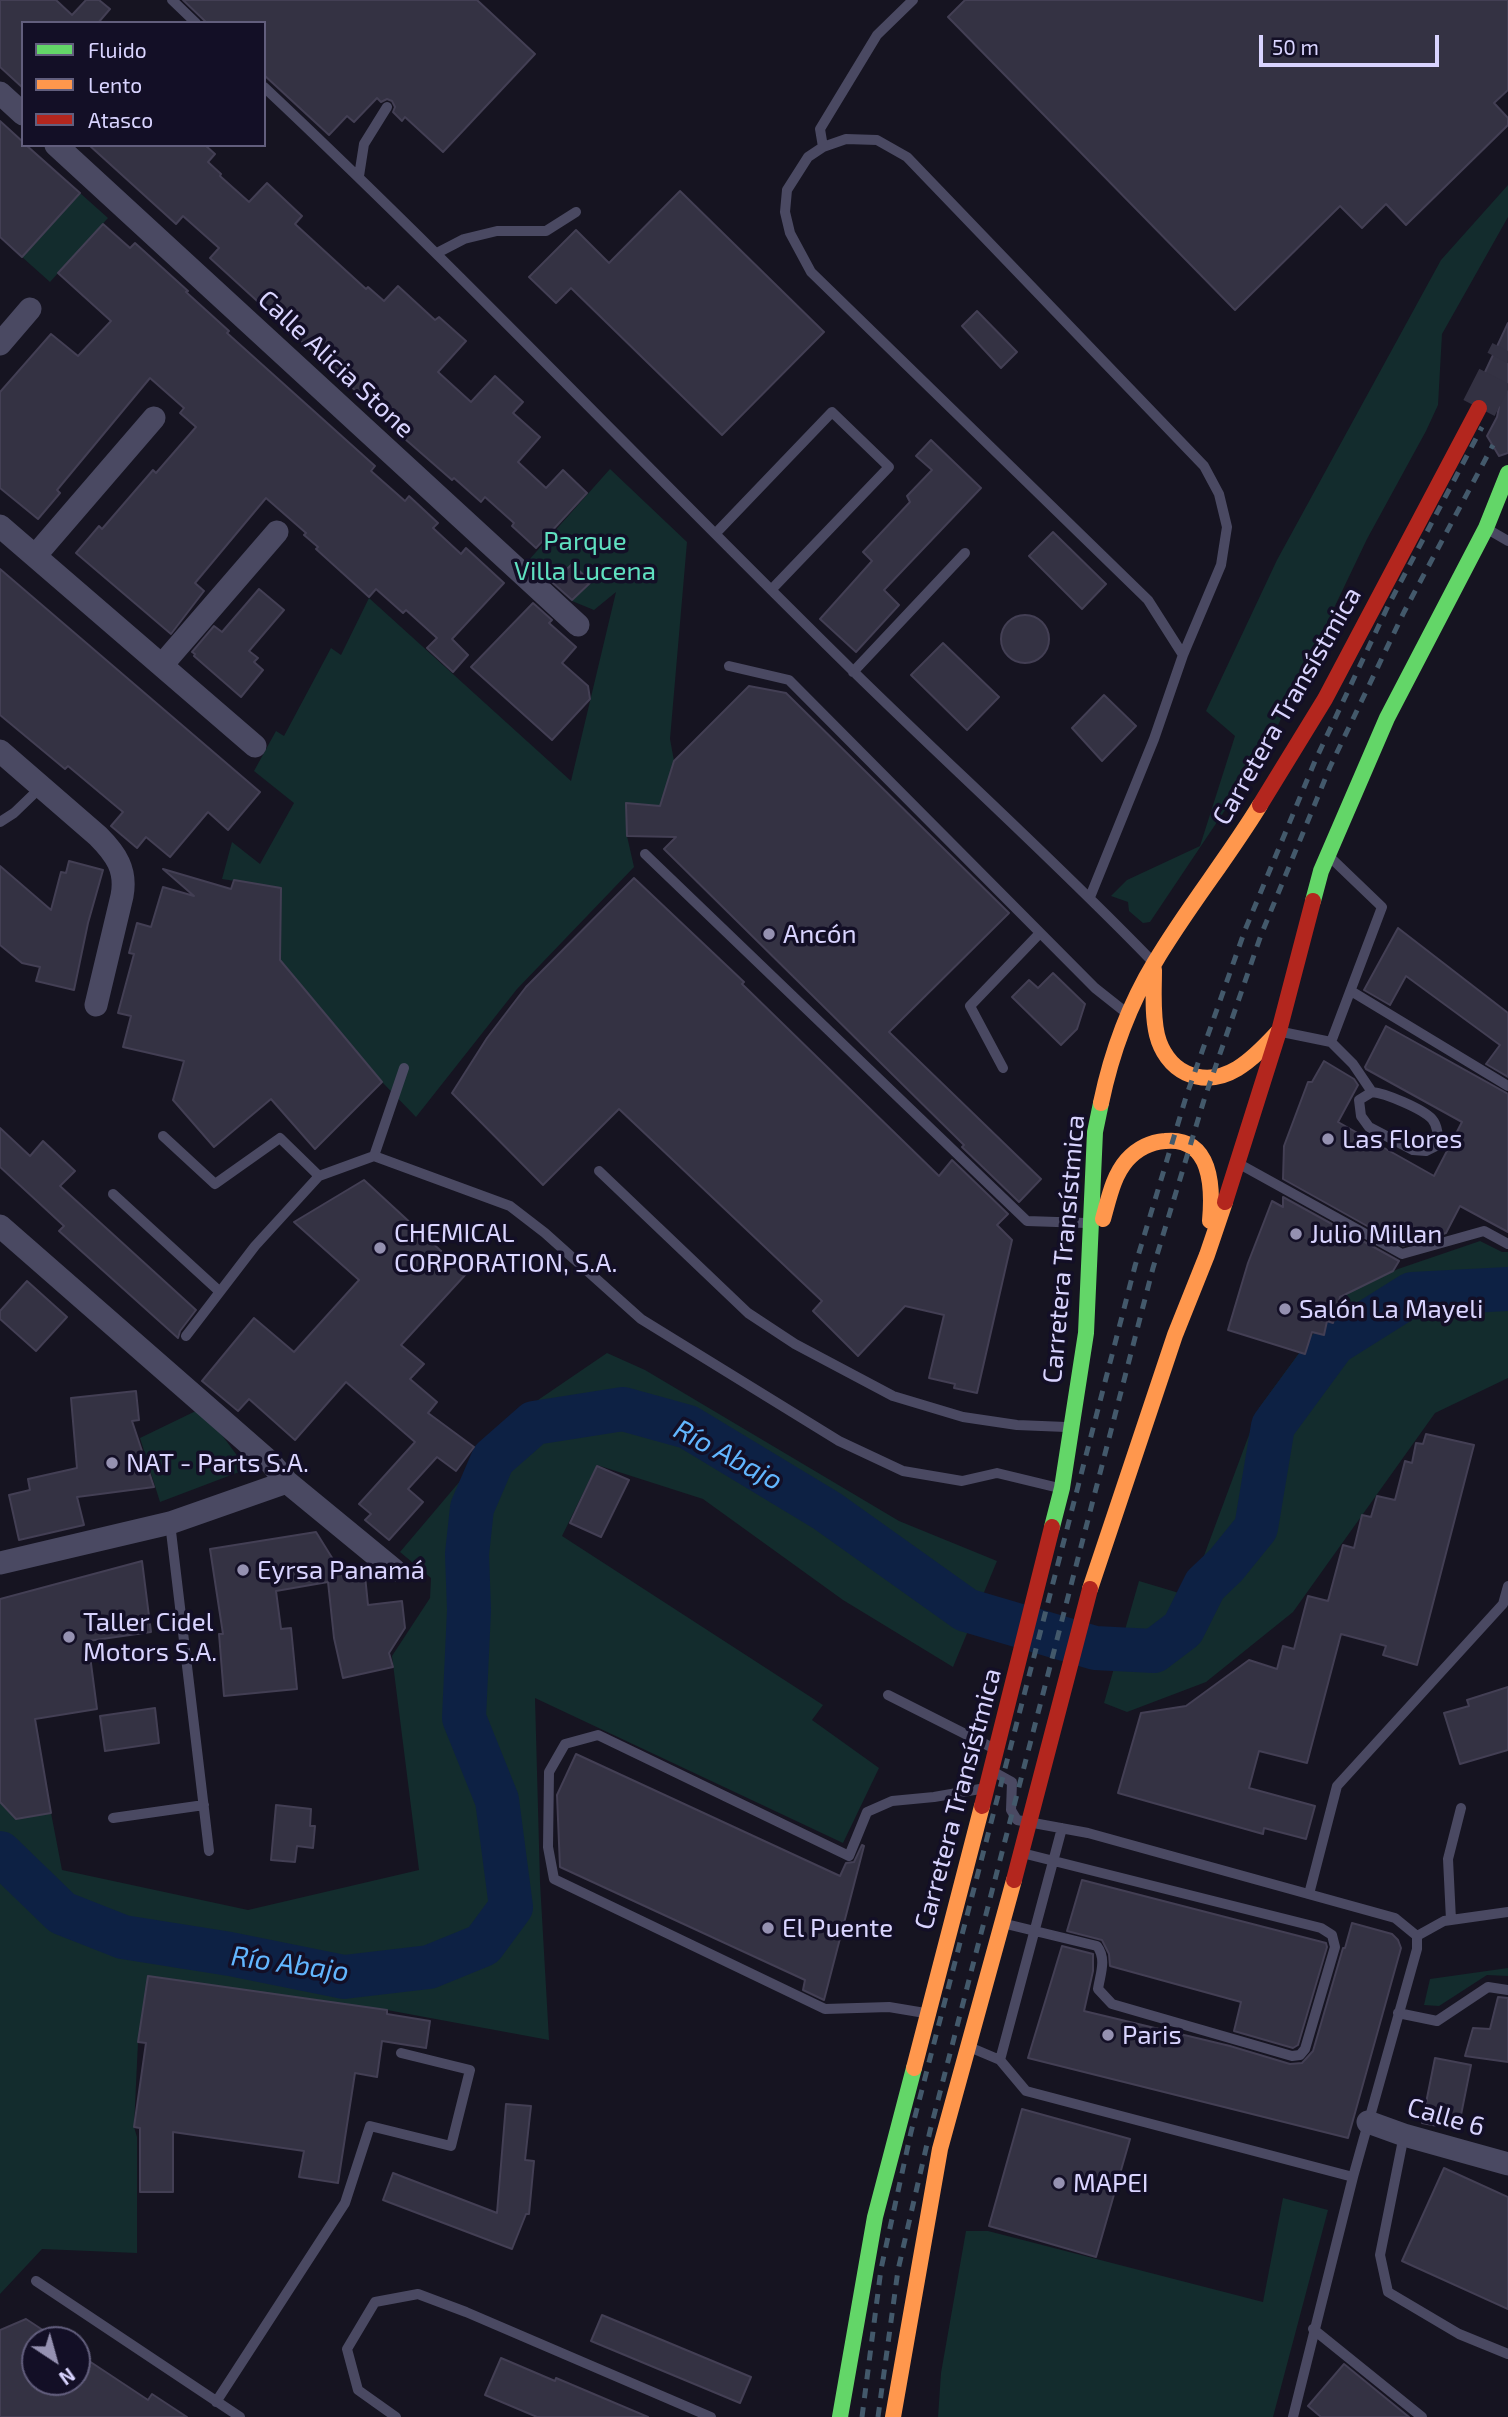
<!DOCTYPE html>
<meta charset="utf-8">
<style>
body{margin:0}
#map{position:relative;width:1508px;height:2417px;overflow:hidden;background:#161421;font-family:"Exo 2",sans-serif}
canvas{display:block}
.legend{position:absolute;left:21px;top:21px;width:245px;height:126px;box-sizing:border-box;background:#130f26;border:2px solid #625e7d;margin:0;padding:9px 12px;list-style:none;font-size:21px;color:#d9d4ff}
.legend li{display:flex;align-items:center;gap:14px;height:35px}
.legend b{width:35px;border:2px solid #625e7d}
.north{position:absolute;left:21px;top:2326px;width:70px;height:70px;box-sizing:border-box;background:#130f26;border:2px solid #625e7d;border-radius:50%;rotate:144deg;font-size:19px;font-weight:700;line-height:28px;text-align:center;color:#d9d4ff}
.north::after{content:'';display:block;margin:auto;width:24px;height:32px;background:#9591b1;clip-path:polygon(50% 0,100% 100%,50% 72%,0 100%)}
.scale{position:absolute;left:1259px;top:35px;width:180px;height:32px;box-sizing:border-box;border:4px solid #d9d4ff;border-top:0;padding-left:9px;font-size:21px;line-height:24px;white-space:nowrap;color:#d9d4ff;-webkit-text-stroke:5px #130f26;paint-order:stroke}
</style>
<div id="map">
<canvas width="1508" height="2417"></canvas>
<ul class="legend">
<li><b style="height:9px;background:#63d668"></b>Fluido</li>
<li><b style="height:9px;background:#ff974d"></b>Lento</li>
<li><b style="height:9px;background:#b3261e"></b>Atasco</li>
</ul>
<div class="north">N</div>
<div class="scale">50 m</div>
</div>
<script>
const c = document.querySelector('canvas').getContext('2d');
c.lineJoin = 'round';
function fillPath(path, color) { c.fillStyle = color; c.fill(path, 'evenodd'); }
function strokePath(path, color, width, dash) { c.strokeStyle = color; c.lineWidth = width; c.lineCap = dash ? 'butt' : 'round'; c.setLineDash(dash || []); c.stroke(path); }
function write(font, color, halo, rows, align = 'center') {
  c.font = font + ' "Exo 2",sans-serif'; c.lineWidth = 7; c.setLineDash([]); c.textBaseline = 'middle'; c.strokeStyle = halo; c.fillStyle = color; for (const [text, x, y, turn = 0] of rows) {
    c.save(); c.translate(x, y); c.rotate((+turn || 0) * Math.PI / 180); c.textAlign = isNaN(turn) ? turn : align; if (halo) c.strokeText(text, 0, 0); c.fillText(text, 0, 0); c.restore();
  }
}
fillPath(new Path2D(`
 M1508 185V217L1442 334 1438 405 1426 431 1367 539 1268 746 1150 922 1143 923 1129 911 1128 902 1111 896 1127 880 1200 846 1235 736 1206 711 1277 560 1441 260Z
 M80 193 108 218 50 282 22 257Z
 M610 469 687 542 670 739 674 761 660 809 657 806 626 803 627 836 634 867 517 989 416 1117 382 1082 280 960 281 888 222 879 232 842 260 864 294 803 254 771 276 731 284 736 331 648 341 655 369 598 571 781 616 592 594 610 572 601 528 561Z
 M1480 1241 1502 1252H1508V1378L1435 1413 1293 1612 1206 1682 1127 1712 1104 1703 1139 1581 1189 1596 1259 1408 1340 1297 1398 1269Z
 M607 1353 645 1370 899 1521 997 1561 953 1667 843 1600 703 1499 597 1465 562 1536 823 1705 812 1720 879 1768 843 1843 535 1698 540 1882 549 2040 387 2010 148 1977 138 2042 134 2127 137 2137V2253L42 2249 0 2294V1802L16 1819 51 1813 62 1870 248 1910 419 1870 392 1656 430 1598 431 1578 400 1552 516 1415Z
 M202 1408 247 1469 160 1502 140 1438Z
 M1508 1968V1976L1487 1975 1439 2006 1424 2005 1430 1979Z
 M1283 2198 1328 2210 1273 2417H938L941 2373 966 2231H988L1263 2302Z`), '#132c2d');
strokePath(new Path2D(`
 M0 1853 62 1913 123 1937 230 1954 344 1977 429 1967 483 1945 511 1907 497 1800 464 1718 469 1610 467 1554 472 1508 493 1459 534 1423 623 1409 688 1427 827 1511 966 1610 1095 1648 1154 1651 1183 1629 1205 1585 1226 1565 1256 1528 1273 1426 1334 1343 1412 1294 1508 1289`), '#0d2144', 44);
const building = new Path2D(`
 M0 0H56L72 15 86 0H99L110 9 98 23H23V88L0 67Z
 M183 0H477L535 54 443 152 405 117 402 121 393 112 395 107 392 101 387 99 381 102 377 98 354 122 347 116 329 135 264 75V23H207Z
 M965 0H1508V90L1494 103 1508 118V125L1406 225 1386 204 1362 228 1340 206 1235 310 948 17Z
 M0 121 23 142V145H26L80 193 22 257 0 237Z
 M89 145H205L215 154 208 162 221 174 220 176 249 202 267 183 302 216 295 224 366 289 368 287 384 301 398 286 435 320 439 317 466 341 438 372 471 402 495 376 523 402 513 413 540 437 518 462 546 488 563 470 587 493 536 548 512 526 514 523 485 497 481 502 454 478 452 480 405 439 389 425 391 423 210 258 219 248 183 216 176 224Z
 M680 191 824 332 722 435 571 288 556 303 529 277 576 230 609 263Z
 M103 224 130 248 135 243 188 291 186 292 229 331 227 333 375 466 371 471 405 501 409 496 438 523 433 528 461 554 466 548 504 583 452 639 468 655 453 672 427 648 437 638 406 610 403 613 376 589 369 597 316 549 318 547 304 535 306 533 266 498 195 583 204 591 171 634 76 553 99 526 102 529 153 470 156 473 196 427 180 413 184 408 150 378 57 490 60 493 38 519 0 488V392L51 334 78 356 111 321 58 273Z
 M977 311 1017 352 1001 368 962 326Z
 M1508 323V453L1499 456 1487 436 1497 417 1499 407 1496 397 1489 391 1480 388 1485 372Z
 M931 440 981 488 884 590 899 605 856 652 820 619 872 561 863 552 910 502 907 496 932 470 916 456Z
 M1053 532 1106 584 1082 609 1029 556Z
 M572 564 591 582 572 600 553 583Z
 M0 569 260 792 228 830 208 812 170 857 146 837 137 848 111 826 123 812 68 766 65 769 0 715Z
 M259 589 284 610 249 651 258 658 254 662 263 670 241 697 194 656 195 654 192 652 214 626 222 632Z
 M533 603 552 620 549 623 576 647 562 663 588 686 590 699 552 740 471 667Z
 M1001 639a24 24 0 1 1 48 0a24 24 0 1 1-48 0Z
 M943 643 999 697 967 730 911 675Z
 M749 686 786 693 1009 913 889 1032 1041 1179 1019 1202 962 1147 964 1145 664 849 676 837 627 836 626 803 660 806 674 761Z
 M1104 695 1136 726 1102 761 1072 728Z
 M69 861 103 870 88 923 74 990 36 981 40 967 22 963 0 945V866L51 910 61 872 66 873Z
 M163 869 231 889 234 880 281 888 280 960 382 1082 315 1149 271 1099 214 1147 173 1100 184 1061 123 1047 131 1016 118 1013 134 954 129 953 137 923 151 927 163 887 194 896Z
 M634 878 744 982 742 984 939 1176 952 1160 1008 1214 997 1225 1012 1240 977 1393 954 1388 955 1384 929 1378 944 1315 905 1306 858 1356 813 1311 822 1301 619 1109 543 1185 452 1093 487 1038 526 987Z
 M1398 928 1508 1013V1077L1486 1064 1500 1045 1406 976 1390 1005 1364 990Z
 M1053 973 1085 1004 1077 1029 1061 1045 1012 997 1029 980 1038 988Z
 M1386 1026 1508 1094V1232L1460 1206 1446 1233 1424 1240 1413 1233 1407 1244 1403 1246 1283 1179 1284 1146 1308 1082H1312L1324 1061 1354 1079 1358 1085 1338 1122 1434 1176 1462 1122 1366 1069 1365 1067Z
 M0 1128 30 1156 43 1141 75 1171 60 1186 196 1310 180 1331 178 1338 59 1231 64 1226 0 1167Z
 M364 1180 466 1274 401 1345 424 1364 410 1379 437 1402 428 1413 474 1447 456 1471 437 1457 408 1489 423 1502 389 1540 365 1520 371 1514 359 1504 415 1442 346 1382 295 1440 249 1399 238 1411 202 1381 254 1318 294 1352 359 1280 294 1222Z
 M1283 1197 1399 1261 1393 1271 1340 1297 1333 1323 1327 1321 1324 1335 1312 1332 1305 1354 1228 1330 1248 1263 1272 1201 1283 1207Z
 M27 1281 67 1317 36 1351 0 1319V1311Z
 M136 1391 139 1420 132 1421 154 1487 77 1497 84 1525 19 1540 9 1495 30 1490 28 1479 77 1468 71 1398Z
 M1426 1434 1474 1445 1417 1665 1383 1655 1386 1646 1341 1634 1307 1763 1259 1751 1249 1788 1315 1806 1306 1839 1264 1828 1263 1834 1118 1793 1141 1713 1186 1706 1249 1660 1277 1669 1283 1646 1294 1649 1308 1596 1328 1601 1343 1545 1354 1548 1362 1515 1371 1517 1377 1496 1395 1500 1405 1461 1412 1463 1416 1443 1423 1444Z
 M597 1466 629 1480 601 1537 570 1523Z
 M316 1532 339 1569 364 1566 368 1605 402 1601 405 1628 389 1653 393 1667 343 1678 334 1638 328 1582 276 1591 281 1629 291 1628 297 1689 224 1696 219 1634H223L210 1549Z
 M142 1561 151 1632 88 1641 97 1709 35 1719 51 1813 16 1819 0 1802V1599Z
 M1508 1687V1750L1460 1764 1444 1713 1469 1706 1467 1700Z
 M155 1708 159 1743 105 1751 100 1716Z
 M576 1754 840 1876 846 1863 854 1862 862 1845 864 1846 824 2000 803 1990 805 1980 560 1867 557 1795Z
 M276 1805 311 1809 310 1826H315L313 1848 297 1846 295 1862 271 1860Z
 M1082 1880 1326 1943 1327 1947 1298 2045 1293 2048 1234 2031 1241 2002 1110 1966 1109 1954 1102 1940 1067 1931Z
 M1352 1923 1392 1934 1398 1940 1401 1948 1348 2138 1028 2058 1062 1946 1093 1954V1971L1084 2011 1230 2046 1290 2064 1302 2063 1313 2051 1343 1948H1345Z
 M148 1976 387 2010V2014L430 2021 426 2048 382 2041 377 2077 355 2073 338 2183 299 2177 304 2151 173 2132V2192H140V2128L134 2127 146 2043 138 2042Z
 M1498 1997 1508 1998V2062L1465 2056 1473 2028 1490 2029Z
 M1435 2058 1471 2065 1458 2130 1422 2123Z
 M506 2104 531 2106 525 2160 534 2161 529 2214H526L512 2249 383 2200 393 2173 497 2213Z
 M1022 2109 1130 2139 1096 2257 989 2226Z
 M1444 2168 1508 2197V2309L1402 2261Z
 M602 2315 751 2377 740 2403 591 2341Z
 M26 2319 58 2340H35V2382H77V2353L148 2400 152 2394 187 2417H0V2330Z
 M501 2358 555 2381 556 2378 648 2417H537L485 2395Z
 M1344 2364 1409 2417H1321L1308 2406Z`);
fillPath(building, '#343243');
strokePath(building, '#433f54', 2);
strokePath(new Path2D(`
 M1479 408 1508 351`), '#333142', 35, [35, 18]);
strokePath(new Path2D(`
 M172 0 196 23
 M264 87C466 277 656 478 854 672 952 768 1054 860 1150 959
 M823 147 820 129 877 35 913 0
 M359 176 364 144 387 107
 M437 253 464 239 497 231H546L576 212
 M1489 530 1508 541
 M716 533 832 412 889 467 772 589
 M729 666 789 680 1095 988 1124 1011
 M853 672 965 553
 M0 822 14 813 41 787
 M645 854 1027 1221 1086 1223
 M1090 897 1154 739 1183 655 1221 565 1227 527 1219 494 1204 466 907 157 877 140 846 139 823 147 808 157 787 190 785 212 790 233 811 272 1148 600 1183 655
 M1351 991 1508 1086
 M1282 1032 1331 1042 1382 907 1332 859
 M1331 1042 1353 1064 1372 1092
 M1003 1068 970 1006 1040 933
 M1372 1092C1385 1093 1423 1109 1432 1119 1438 1126 1438 1136 1438 1145L1426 1151 1413 1150 1369 1127 1361 1116 1359 1100Z
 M163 1136 215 1184 280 1138 319 1176
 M374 1156 404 1068
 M1243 1166 1402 1254 1484 1231 1508 1244
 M599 1171 748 1313 795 1344 893 1396 963 1417 1017 1425 1066 1427
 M113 1194 219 1291
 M186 1336 255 1246 319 1176 374 1156 510 1206 545 1233 641 1319 839 1441 903 1471 962 1481 997 1473 1059 1488
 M170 1523 209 1851
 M888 1695 991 1747
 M994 1772 1012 1782 1011 1810 1017 1820 1088 1833 1395 1918 1417 1936V1949L1353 2177 1293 2417
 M113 1818 204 1805
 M1309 1894 1337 1786 1503 1604 1508 1586
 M1451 1920 1448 1859 1461 1808
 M1006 1924 1097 1946C1107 1959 1100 1975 1098 1989L1112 2004 1292 2056 1300 2055 1305 2049 1335 1947 1332 1935 1321 1928 1026 1854
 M1417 1936 1444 1921 1508 1912
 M925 2013 889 2007 825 2009 554 1879 548 1847 549 1772 565 1744 598 1735 849 1856 867 1812 892 1801 934 1797 980 1789
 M1398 2013 1437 2021 1488 1987 1508 1990
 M974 2049 1000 2060 1026 2091 1353 2177
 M1000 2060 1062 1828
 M1404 2135 1380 2255 1388 2292 1459 2334 1508 2354
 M36 2281 240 2417
 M1313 2329 1422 2417
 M216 2402 345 2203 370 2126 451 2146 470 2070 401 2053
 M396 2417 358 2390 347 2349 375 2302 418 2294 466 2312 711 2417`), '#4a4962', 10);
strokePath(new Path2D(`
 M0 93 23 114
 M56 145 578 625
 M0 344 30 309
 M0 526 255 746
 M35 556 154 418
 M162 665 277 532
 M0 751 98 836C116 854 127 870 122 896L96 1005
 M0 1226 271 1463 287 1482 394 1570
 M0 1563 170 1523 287 1482
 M1368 2122 1404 2135 1508 2164`), '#4a4962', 23);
strokePath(new Path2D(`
 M1313 901 1321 871 1387 718 1486 528 1508 473
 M1052 1527 1062 1488 1086 1333 1095 1132 1101 1103
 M840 2417 875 2217 914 2068`), '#63d668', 16);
strokePath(new Path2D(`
 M1154 970C1154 991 1152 1014 1157 1035 1161 1051 1171 1066 1186 1073 1224 1090 1254 1058 1278 1032
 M1101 1103C1111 1055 1129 1005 1155 962 1187 908 1227 859 1260 805
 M1103 1219C1109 1198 1113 1176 1127 1160 1137 1149 1151 1142 1165 1141 1212 1136 1213 1188 1210 1221
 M1090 1589 1175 1335 1207 1255 1225 1202
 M914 2068 982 1806
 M893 2417 940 2149 1014 1880`), '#ff974d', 16);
strokePath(new Path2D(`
 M1260 805 1325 699 1479 408
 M1225 1202 1279 1031 1313 901
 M982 1806 1052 1527
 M1014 1880 1090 1589`), '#b3261e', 16);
strokePath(new Path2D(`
 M862 2417 881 2269 911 2132 1135 1266 1186 1097 1245 930 1315 761 1388 606 1482 427
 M878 2417 898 2270 930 2131 1153 1268 1204 1100 1261 935 1330 767 1404 612 1493 445`), '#43596b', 5, [10, 9]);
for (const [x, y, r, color] of [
 [769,934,7,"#9591b1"],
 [1328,1139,7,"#9591b1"],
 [1296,1234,7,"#9591b1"],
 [380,1248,7,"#9591b1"],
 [1285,1309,7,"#9591b1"],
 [112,1463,7,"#9591b1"],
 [243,1570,7,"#9591b1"],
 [69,1637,7,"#9591b1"],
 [768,1928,7,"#9591b1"],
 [1108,2035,7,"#9591b1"],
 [1059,2183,7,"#9591b1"]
]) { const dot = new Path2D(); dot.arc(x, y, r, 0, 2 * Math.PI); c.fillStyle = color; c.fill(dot); strokePath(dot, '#130f26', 2.5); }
write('26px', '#d9d4ff', '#130f26', [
 ["Calle Alicia Stone",336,364,43],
 ["Carretera Transístmica",1287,706,-60],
 ["Carretera Transístmica",1064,1249,-85],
 ["Carretera Transístmica",958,1799,-75],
 ["Calle 6",1446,2117,16]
]);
write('26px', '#5fe0c0', '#130f26', [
 ["Parque",585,541],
 ["Villa Lucena",585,571]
]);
write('26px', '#d9d4ff', '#130f26', [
 ["Ancón",783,934],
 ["Las Flores",1342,1139],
 ["CHEMICAL",394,1233],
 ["CORPORATION, S.A.",394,1263],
 ["Julio Millan",1310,1234],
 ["Salón La Mayeli",1299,1309],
 ["NAT - Parts S.A.",126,1463],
 ["Eyrsa Panamá",257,1570],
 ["Taller Cidel",83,1622],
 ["Motors S.A.",83,1652],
 ["El Puente",782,1928],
 ["Paris",1122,2035],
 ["MAPEI",1073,2183]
], 'left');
write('italic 28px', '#62b6ff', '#130f26', [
 ["Río Abajo",728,1455,28],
 ["Río Abajo",290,1964,8]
]);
</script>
